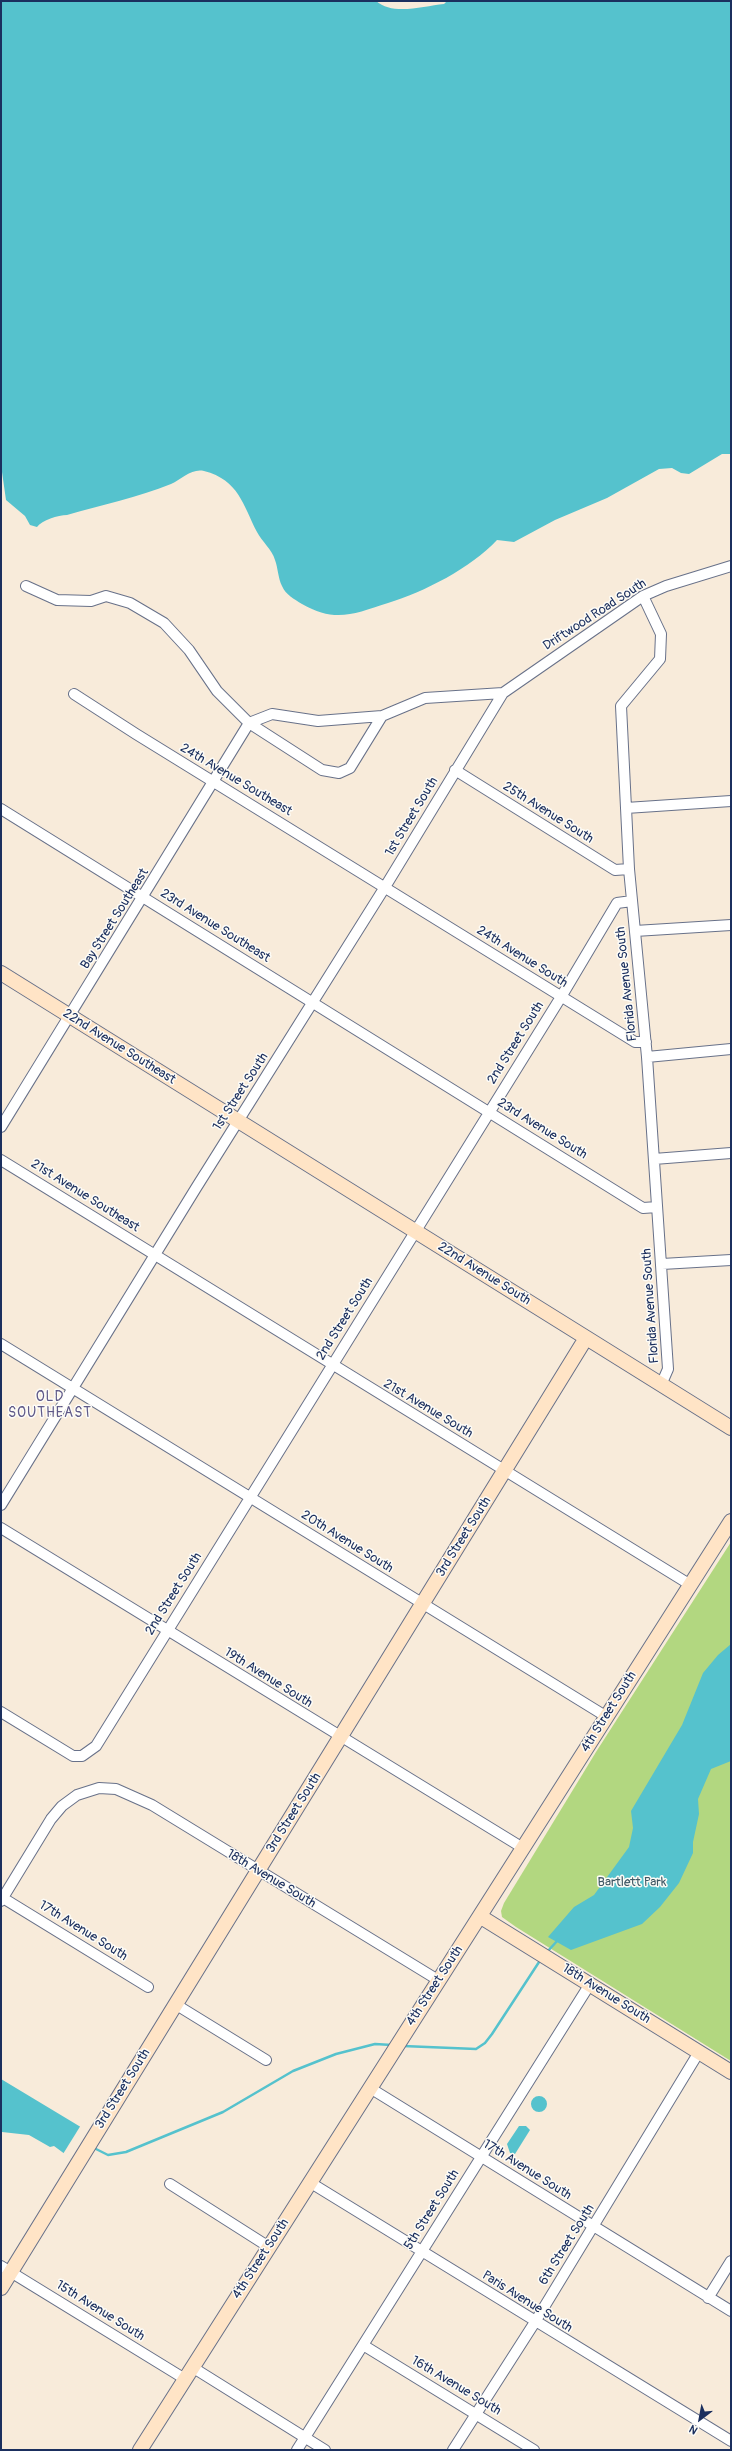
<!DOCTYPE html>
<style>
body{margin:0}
#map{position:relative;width:732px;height:2451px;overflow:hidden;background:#f8ebda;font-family:Pangolin,sans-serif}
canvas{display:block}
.frame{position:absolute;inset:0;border:2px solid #1b2f5e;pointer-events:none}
.north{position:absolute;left:680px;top:2399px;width:40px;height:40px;-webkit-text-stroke:3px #fdfcf7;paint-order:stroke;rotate:212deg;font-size:11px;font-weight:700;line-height:16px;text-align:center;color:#1b2f5e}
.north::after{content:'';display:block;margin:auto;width:14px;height:18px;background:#1b2f5e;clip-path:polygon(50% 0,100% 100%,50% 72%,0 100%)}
</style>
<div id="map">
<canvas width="732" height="2451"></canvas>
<div class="frame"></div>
<div class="north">N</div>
</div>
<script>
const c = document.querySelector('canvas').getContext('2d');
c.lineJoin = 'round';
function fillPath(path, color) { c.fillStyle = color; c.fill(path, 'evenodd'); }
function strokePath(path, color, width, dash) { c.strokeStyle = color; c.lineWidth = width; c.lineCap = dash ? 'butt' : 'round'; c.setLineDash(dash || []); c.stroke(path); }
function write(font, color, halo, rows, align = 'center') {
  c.font = font + ' Pangolin,sans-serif'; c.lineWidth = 3; c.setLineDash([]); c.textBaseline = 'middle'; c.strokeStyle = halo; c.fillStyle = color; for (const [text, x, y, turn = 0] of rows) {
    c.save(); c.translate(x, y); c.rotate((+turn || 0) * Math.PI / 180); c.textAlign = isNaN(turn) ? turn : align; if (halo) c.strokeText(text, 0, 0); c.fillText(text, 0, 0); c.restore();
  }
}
fillPath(new Path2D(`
 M731 1542V2061L516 1927 502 1917 501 1911 504 1903 596 1752Z`), '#b2d780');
fillPath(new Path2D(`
 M1 1H376C393 16 423 6 444 4L447 1H731V454H722L689 474 681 473 672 468 659 469 607 498 555 520 514 542 497 540C471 568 424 592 388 603 354 614 335 623 302 604 294 599 286 595 282 586 278 578 278 568 275 560 272 549 262 542 257 532 243 505 239 480 204 471 192 468 182 479 171 484 138 497 102 505 67 515 58 515 42 520 37 527L30 525 25 516 6 500 1 465Z
 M731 1644V1761L711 1769 698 1799 699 1814 693 1842V1853L679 1883 660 1907 642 1924 571 1950 548 1937 574 1907 594 1895 629 1847 633 1828 631 1811 682 1725 703 1673 718 1655Z
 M1 2079 94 2135 77 2163 54 2146 50 2147 29 2135 2 2132 1 2136Z
 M531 2104a8 8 0 1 1 16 0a8 8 0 1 1-16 0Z
 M519 2126H526L530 2130 515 2154 510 2153 507 2144Z`), '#55c2cd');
fillPath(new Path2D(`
 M81 2125 96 2134 79 2164 63 2154Z`), '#f8ebda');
strokePath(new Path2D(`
 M547 1952 558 1940
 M403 2046 476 2049 485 2043 492 2034 541 1959
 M92 2147 108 2155 126 2152 223 2112 293 2071 336 2054 375 2044 392 2045`), '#55c2cd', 2.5);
const street = new Path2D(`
 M26 586 57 600 91 601 106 596 130 603 164 623 189 650 217 691 249 723 322 770 339 773 350 768 382 716
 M643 596 661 634 660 659 621 706 629 869 647 1057 668 1369 661 1385
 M74 694 136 734 635 1042H646
 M249 723 272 714 318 721 382 716 425 698 503 693 643 596 666 586 731 566
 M455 770 615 870 629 869
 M626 808 731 801
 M1 809 643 1208 657 1207
 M635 931 731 925
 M647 1057 731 1049
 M1 1127 249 723
 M654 1159 731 1153
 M1 1160 689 1584
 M662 1264 731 1260
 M1 1344 607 1717
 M1 1505 196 1188 385 887 503 693
 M1 1528 523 1848
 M1 1712 73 1756H82L96 1746 561 997 617 903 632 901
 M3 1898 148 1987
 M1 1901 51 1819 62 1806 77 1795 99 1788 116 1789 152 1805 438 1980
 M175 2004 266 2060
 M370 2088 731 2311
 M311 2183 731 2441
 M170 2184 269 2247
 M1 2266 185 2379
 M708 2298 731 2261
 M363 2345 534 2450
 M192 2367 325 2450
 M297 2450 590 1984
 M453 2450 535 2322 699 2052`);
const secondary = new Path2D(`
 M1 973 731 1428
 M481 1917 731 2072
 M1 2288 586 1338
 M140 2450 731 1521`);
strokePath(street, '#687189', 12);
strokePath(secondary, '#687189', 16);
strokePath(street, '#fff', 10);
strokePath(secondary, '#ffe4c6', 14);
write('13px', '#1b2f5e', '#fdfcf7', [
 ["Driftwood Road South",595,615,-33],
 ["24th Avenue Southeast",236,780,31],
 ["25th Avenue South",548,813,32],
 ["1st Street South",412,817,-59],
 ["Bay Street Southeast",115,919,-58],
 ["23rd Avenue Southeast",215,926,32],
 ["24th Avenue South",522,957,32],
 ["Florida Avenue South",627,984,-96],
 ["2nd Street South",516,1043,-58],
 ["22nd Avenue Southeast",119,1047,32],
 ["1st Street South",241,1092,-57],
 ["23rd Avenue South",542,1129,32],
 ["21st Avenue Southeast",85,1196,32],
 ["22nd Avenue South",484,1274,32],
 ["Florida Avenue South",651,1306,-94],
 ["2nd Street South",345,1319,-58],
 ["21st Avenue South",428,1409,31],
 ["3rd Street South",464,1537,-58],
 ["20th Avenue South",347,1542,32],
 ["2nd Street South",174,1594,-58],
 ["19th Avenue South",268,1678,32],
 ["4th Street South",609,1712,-58],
 ["3rd Street South",294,1813,-58],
 ["18th Avenue South",271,1879,31],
 ["17th Avenue South",83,1931,32],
 ["4th Street South",435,1986,-57],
 ["18th Avenue South",606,1994,32],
 ["3rd Street South",123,2089,-58],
 ["17th Avenue South",527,2170,32],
 ["5th Street South",432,2210,-58],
 ["6th Street South",567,2245,-58],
 ["4th Street South",261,2259,-57],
 ["Paris Avenue South",527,2302,32],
 ["15th Avenue South",100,2311,32],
 ["16th Avenue South",456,2386,31]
]);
write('13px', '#415966', '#fdfcf7', [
 ["Bartlett Park",632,1883]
]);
c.letterSpacing = '1px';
write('14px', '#5f5989', '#fdfcf7', [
 ["OLD",50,1397],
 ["SOUTHEAST",50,1413]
]);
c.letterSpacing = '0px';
</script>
